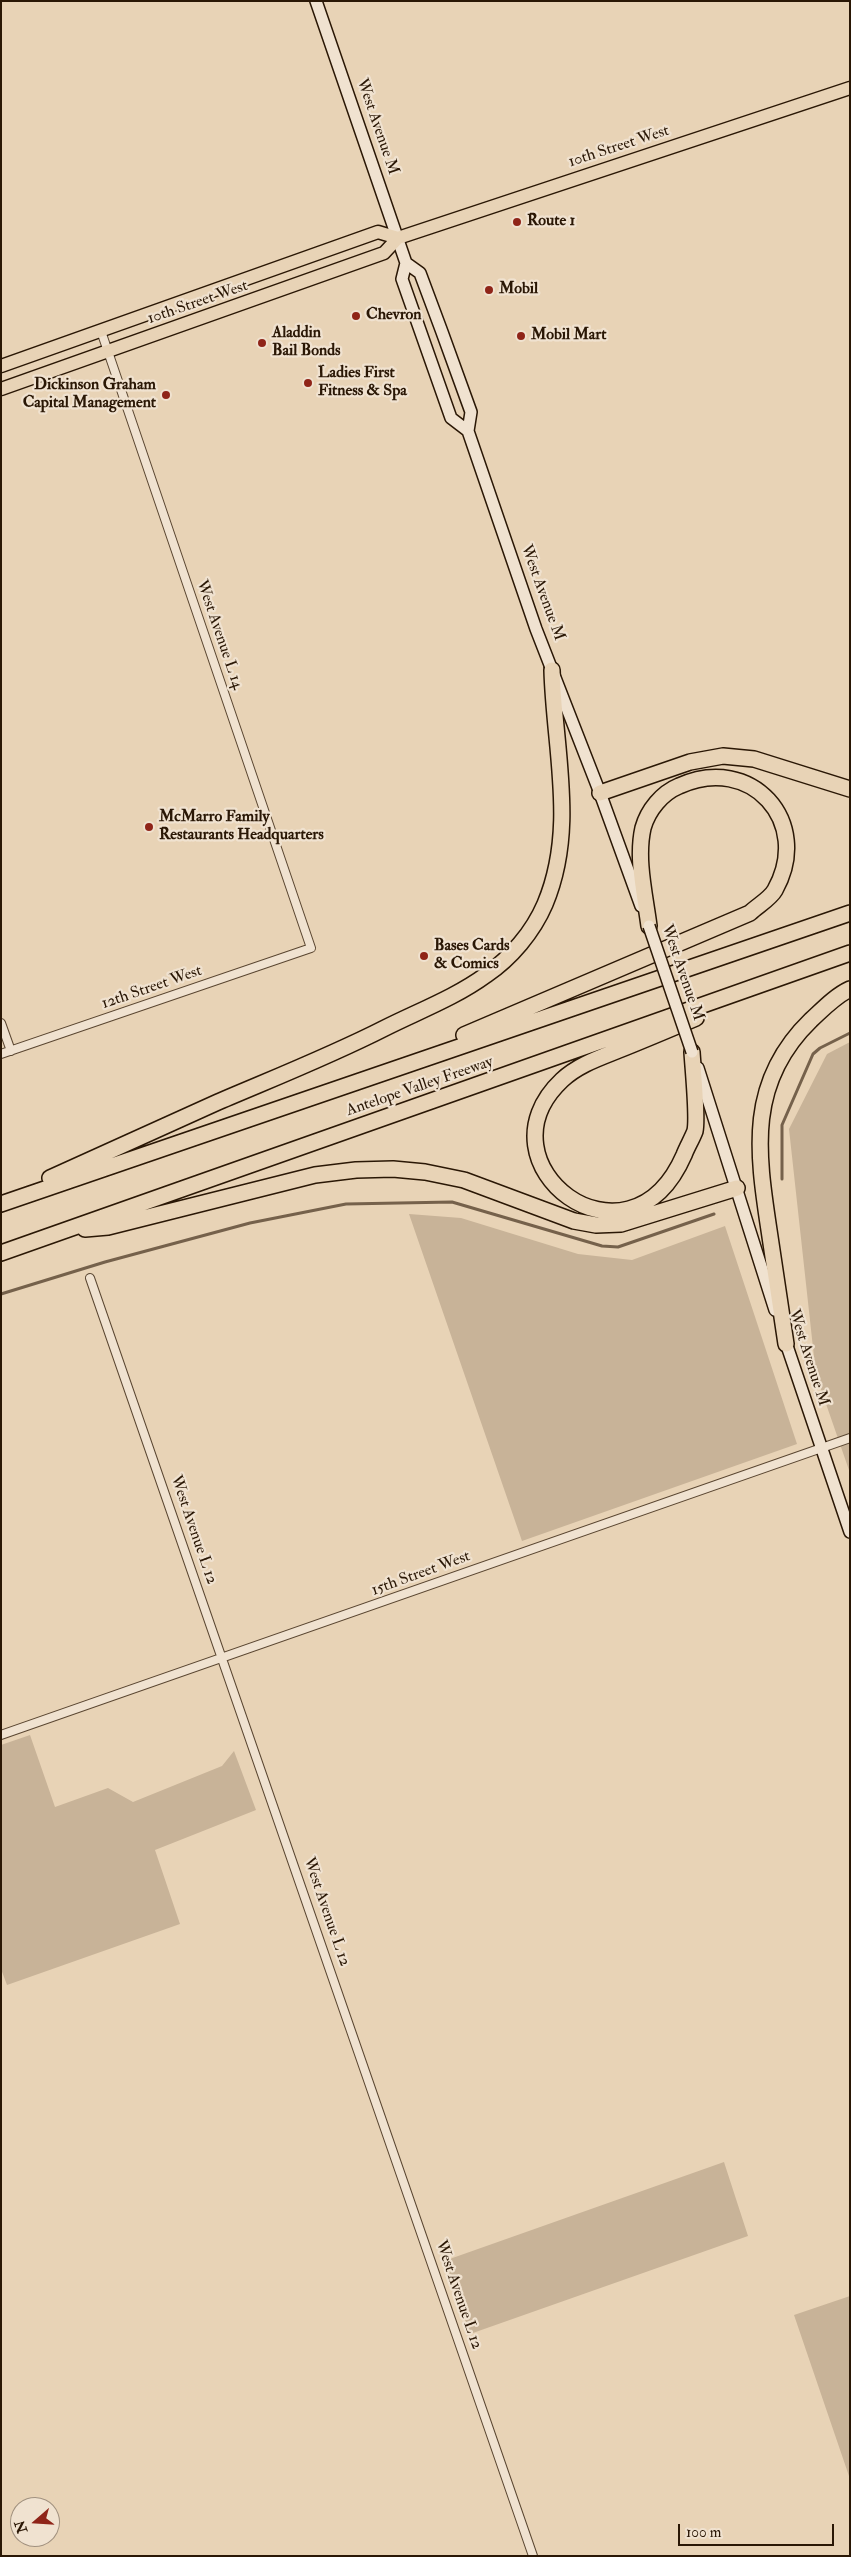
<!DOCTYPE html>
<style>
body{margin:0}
#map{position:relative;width:851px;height:2557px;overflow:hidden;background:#e8d3b6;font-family:"IM FELL Double Pica",serif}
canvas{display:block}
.frame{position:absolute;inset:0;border:2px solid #2a1705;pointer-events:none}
.north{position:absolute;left:10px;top:2497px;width:50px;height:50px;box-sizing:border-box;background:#f0e2d0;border:1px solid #a1917f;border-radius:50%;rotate:251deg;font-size:14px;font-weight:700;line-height:20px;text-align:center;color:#2a1705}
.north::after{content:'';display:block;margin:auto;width:18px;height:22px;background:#8f2418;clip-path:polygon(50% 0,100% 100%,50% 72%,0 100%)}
.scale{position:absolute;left:678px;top:2524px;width:156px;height:22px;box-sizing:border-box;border:2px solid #2a1705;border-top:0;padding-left:6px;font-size:15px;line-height:18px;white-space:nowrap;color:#2a1705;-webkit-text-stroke:4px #f0e2d0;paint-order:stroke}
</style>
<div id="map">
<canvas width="851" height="2557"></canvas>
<div class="frame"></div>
<div class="north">N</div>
<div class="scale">100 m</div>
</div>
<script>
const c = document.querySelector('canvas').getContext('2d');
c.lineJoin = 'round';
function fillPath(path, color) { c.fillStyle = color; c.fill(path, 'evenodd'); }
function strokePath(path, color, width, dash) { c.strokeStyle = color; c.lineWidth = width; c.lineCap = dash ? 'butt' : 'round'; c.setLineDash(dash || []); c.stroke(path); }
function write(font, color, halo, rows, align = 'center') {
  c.font = font + ' "IM FELL Double Pica",serif'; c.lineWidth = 4.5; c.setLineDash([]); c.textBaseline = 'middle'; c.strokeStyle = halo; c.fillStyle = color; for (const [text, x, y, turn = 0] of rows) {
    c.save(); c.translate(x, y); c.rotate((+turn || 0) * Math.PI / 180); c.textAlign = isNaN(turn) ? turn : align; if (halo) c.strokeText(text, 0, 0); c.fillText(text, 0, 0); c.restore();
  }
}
fillPath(new Path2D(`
 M850 1042V1473L816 1375 789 1129 827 1054Z
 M409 1214 461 1218 578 1254 632 1260 725 1226 797 1444 522 1541Z
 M30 1735 55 1807 108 1788 133 1802 222 1766 234 1751 256 1810 155 1850 180 1924 7 1985 1 1969V1745Z
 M724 2162 748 2236 470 2334 444 2261Z
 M850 2296V2479L794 2315Z`), '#c8b398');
strokePath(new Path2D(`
 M782 1179V1125L813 1054 820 1048 850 1033
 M1 1294 105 1262 250 1223 346 1204 452 1202 602 1246 618 1247 714 1214`), '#75614b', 3);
const minor = new Path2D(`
 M1 1023 11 1051
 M1 1054 311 948 101 331
 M90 1278 533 2556
 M1 1735 850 1438`);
const secondary = new Path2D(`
 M316 1 406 263 402 279 451 418 468 431
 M406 263 420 273 442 332 471 412 468 431 536 629 600 793 641 906
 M698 1068 775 1310
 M784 1337 850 1532`);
const primary = new Path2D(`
 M1 366 378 232 398 238
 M1 389 384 253 398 238 850 88`);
const motorway = new Path2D(`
 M600 793 690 762 723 756 754 759 850 789
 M464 1035 750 913C757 906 770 899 775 890 813 822 751 753 679 786 662 793 648 810 643 828 636 859 645 895 649 926
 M692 1052C693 1069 698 1117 695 1131 692 1139 687 1147 684 1155 628 1283 473 1164 562 1080 578 1065 599 1058 619 1050 644 1040 670 1029 696 1018
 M50 1178C106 1153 162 1127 218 1102 274 1078 330 1056 385 1028 419 1011 456 997 486 975 511 958 533 932 545 904 577 828 554 749 552 670
 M1 1204 850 913
 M85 1229 108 1227 315 1175 356 1170 393 1169 425 1172 464 1180 574 1221 596 1225 621 1224 737 1188
 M1 1253 850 953
 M786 1344C780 1306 775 1268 769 1230 757 1151 747 1082 811 1020 823 1009 835 996 850 989`);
strokePath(minor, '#5a4631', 10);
strokePath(secondary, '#2a1705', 14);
strokePath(primary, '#2a1705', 15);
strokePath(motorway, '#2a1705', 18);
strokePath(minor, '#f0e2d0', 8);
strokePath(secondary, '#f0e2d0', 11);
strokePath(primary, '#e8d3b6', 12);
strokePath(motorway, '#e8d3b6', 15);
const secondaryBridge = new Path2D(`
 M649 926 692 1052`);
strokePath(secondaryBridge, '#2a1705', 14, []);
strokePath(secondaryBridge, '#f0e2d0', 11);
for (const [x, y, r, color] of [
 [517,222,5,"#8f2418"],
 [489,290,5,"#8f2418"],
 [356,316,5,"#8f2418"],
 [521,336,5,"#8f2418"],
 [262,343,5,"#8f2418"],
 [308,383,5,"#8f2418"],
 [166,395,5,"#8f2418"],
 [149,827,5,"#8f2418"],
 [424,956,5,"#8f2418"]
]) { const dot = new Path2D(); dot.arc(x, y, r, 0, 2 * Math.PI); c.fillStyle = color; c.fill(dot); strokePath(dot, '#f0e2d0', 2); }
write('16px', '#2a1705', '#f0e2d0', [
 ["West Avenue M",377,127,71],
 ["10th Street West",619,147,-18],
 ["10th Street West",198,303,-19],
 ["West Avenue M",542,593,70],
 ["West Avenue L 14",219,635,71],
 ["West Avenue M",682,973,71],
 ["12th Street West",152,988,-19],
 ["Antelope Valley Freeway",420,1087,-19],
 ["West Avenue M",808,1358,72],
 ["West Avenue L 12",193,1530,71],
 ["15th Street West",421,1574,-20],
 ["West Avenue L 12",326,1912,71],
 ["West Avenue L 12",458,2295,71]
]);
write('bold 16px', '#2a1705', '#f0e2d0', [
 ["Route 1",527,222],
 ["Mobil",499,290],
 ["Chevron",366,316],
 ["Aladdin",272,334],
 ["Bail Bonds",272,352],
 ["Mobil Mart",531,336],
 ["Ladies First",318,374],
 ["Fitness & Spa",318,392],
 ["Dickinson Graham",156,386,"right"],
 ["Capital Management",156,404,"right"],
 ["McMarro Family",159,818],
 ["Restaurants Headquarters",159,836],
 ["Bases Cards",434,947],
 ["& Comics",434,965]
], 'left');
</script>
